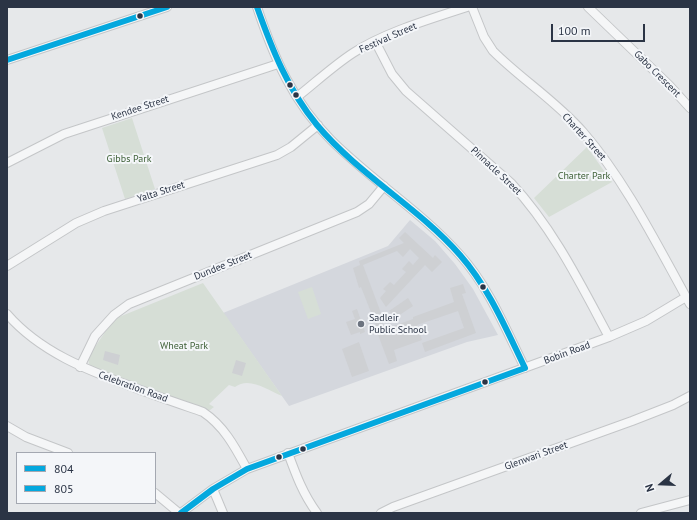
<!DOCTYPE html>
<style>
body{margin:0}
#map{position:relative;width:697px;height:520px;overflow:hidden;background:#e6e8ea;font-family:"PT Sans",sans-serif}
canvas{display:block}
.frame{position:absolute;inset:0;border:8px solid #2b3445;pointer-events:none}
.legend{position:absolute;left:16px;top:452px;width:140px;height:52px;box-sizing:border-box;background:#f4f6f9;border:1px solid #a4a8b1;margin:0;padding:5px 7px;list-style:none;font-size:12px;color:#2b3445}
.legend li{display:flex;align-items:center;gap:8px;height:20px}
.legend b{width:20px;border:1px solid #a4a8b1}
.north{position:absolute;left:641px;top:464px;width:40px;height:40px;-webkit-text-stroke:3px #f4f6f9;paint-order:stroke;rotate:251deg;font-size:11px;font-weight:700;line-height:16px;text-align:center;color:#2b3445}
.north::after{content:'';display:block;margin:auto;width:14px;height:18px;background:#2b3445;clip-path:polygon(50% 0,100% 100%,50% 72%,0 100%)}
.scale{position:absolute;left:551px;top:24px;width:94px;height:18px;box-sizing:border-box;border:2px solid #2b3445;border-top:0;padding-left:5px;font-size:12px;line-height:14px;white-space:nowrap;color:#2b3445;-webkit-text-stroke:3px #f4f6f9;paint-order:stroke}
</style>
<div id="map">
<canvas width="697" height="520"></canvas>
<div class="frame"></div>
<ul class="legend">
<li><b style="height:5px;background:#04a8de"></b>804</li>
<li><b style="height:5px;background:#04a8de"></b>805</li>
</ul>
<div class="north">N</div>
<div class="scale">100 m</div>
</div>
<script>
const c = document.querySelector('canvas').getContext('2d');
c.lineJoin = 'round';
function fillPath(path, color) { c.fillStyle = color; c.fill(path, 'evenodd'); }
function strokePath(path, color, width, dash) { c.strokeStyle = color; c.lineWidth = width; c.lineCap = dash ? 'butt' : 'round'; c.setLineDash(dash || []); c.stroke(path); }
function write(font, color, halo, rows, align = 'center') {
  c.font = font + ' "PT Sans",sans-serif'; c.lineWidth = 4; c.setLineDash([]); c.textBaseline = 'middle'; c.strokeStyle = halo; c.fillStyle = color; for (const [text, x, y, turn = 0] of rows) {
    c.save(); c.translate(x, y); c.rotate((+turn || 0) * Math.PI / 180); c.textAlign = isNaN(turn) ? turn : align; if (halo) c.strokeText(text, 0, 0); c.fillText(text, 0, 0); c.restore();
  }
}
fillPath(new Path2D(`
 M410 220 435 241 455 264 473 289 498 335 467 342 289 406 223 313 388 246Z`), '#d4d7dd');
fillPath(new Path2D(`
 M132 118 155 189 125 199 102 128Z
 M587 147 612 182 549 217 534 198Z
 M203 283 282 396C268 390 249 376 235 387L229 385 209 404 214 407 210 410H207L91 366 89 364 88 357 114 319Z
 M312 287 321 314 308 319 298 292Z`), '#d6ded6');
fillPath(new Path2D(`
 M405 232 433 258 435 255 442 262 432 272 425 265 386 307 380 298 386 291 383 289 390 282 394 285 406 272 402 269 409 261 413 265 419 258 410 249 403 257 397 251 363 265 381 313 378 317 379 318 380 317 384 326 378 330 361 287 359 288 353 268 360 265 359 261 404 243 399 238Z
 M463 284 466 293 462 294 476 333 425 352 422 343 464 328 458 311 417 325 422 340 394 350 397 361 389 364 377 332 413 319V317L454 302 450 288Z
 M408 298 413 306 395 318 389 311Z
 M357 309 365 332 360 334V332L351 335 346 322 355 319 352 311Z
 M359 342 369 371 352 377 342 349Z
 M105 351 120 355 118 365 103 360Z
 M236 360 246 363 242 376 232 373Z`), '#ced0d3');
const minor = new Path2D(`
 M257 7C274 58 293 102 331 140 372 181 422 212 460 255 489 287 506 330 525 368
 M472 7 484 37 493 51C521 79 556 101 583 132 627 183 657 245 690 304
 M588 7 669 85 690 108
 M375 41 392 74 406 91 511 183C553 228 580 283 609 337
 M7 60 167 7
 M297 97C315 83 333 66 353 53 385 32 431 19 467 7
 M7 163 64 134 278 64
 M7 266 76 223 104 211 277 155 291 147 318 125
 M7 314C40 352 87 370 133 387 156 396 180 404 203 412 224 426 235 447 247 469
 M80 367 95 336 114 315 129 304 357 212 369 204 384 186
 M7 426 26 437 68 453
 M288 453C296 475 303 494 317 513
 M213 489 223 513
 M155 493 179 513
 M181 513 213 489 247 469 609 337 646 321 686 297
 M381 513 393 507 632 421 673 405 690 396
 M641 513 690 500`);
strokePath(minor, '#c4c6c8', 10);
strokePath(minor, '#f5f6f7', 8);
strokePath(new Path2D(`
 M257 7C272 49 288 90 317 125 359 175 418 207 460 255 489 288 506 329 525 368
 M181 513 213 489 247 469 525 368`), '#04a8de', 6);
strokePath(new Path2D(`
 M7 60 167 7`), '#04a8de', 6);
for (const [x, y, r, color] of [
 [140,16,3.5,"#2b3445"],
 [290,85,3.5,"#2b3445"],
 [296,95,3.5,"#2b3445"],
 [483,287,3.5,"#2b3445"],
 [361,324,4,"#6c737f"],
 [485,382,3.5,"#2b3445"],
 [303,449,3.5,"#2b3445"],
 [279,457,3.5,"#2b3445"]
]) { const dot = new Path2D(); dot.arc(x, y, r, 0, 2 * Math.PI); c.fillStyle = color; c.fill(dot); strokePath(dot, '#f4f6f9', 1.5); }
write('10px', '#2b3445', '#f4f6f9', [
 ["Festival Street",388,38,-24],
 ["Gabo Crescent",657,74,45],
 ["Kendee Street",140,108,-18],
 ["Charter Street",584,137,48],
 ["Pinnacle Street",496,171,43],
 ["Yalta Street",161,192,-18],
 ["Dundee Street",223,266,-22],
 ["Bobin Road",567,353,-20],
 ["Celebration Road",133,387,20],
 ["Glenwari Street",536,456,-20]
]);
write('10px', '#3f6138', '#f4f6f9', [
 ["Gibbs Park",129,159],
 ["Charter Park",584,176],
 ["Wheat Park",184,346]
]);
write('10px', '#2b3445', '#f4f6f9', [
 ["Sadleir",369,318],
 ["Public School",369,330]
], 'left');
</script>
